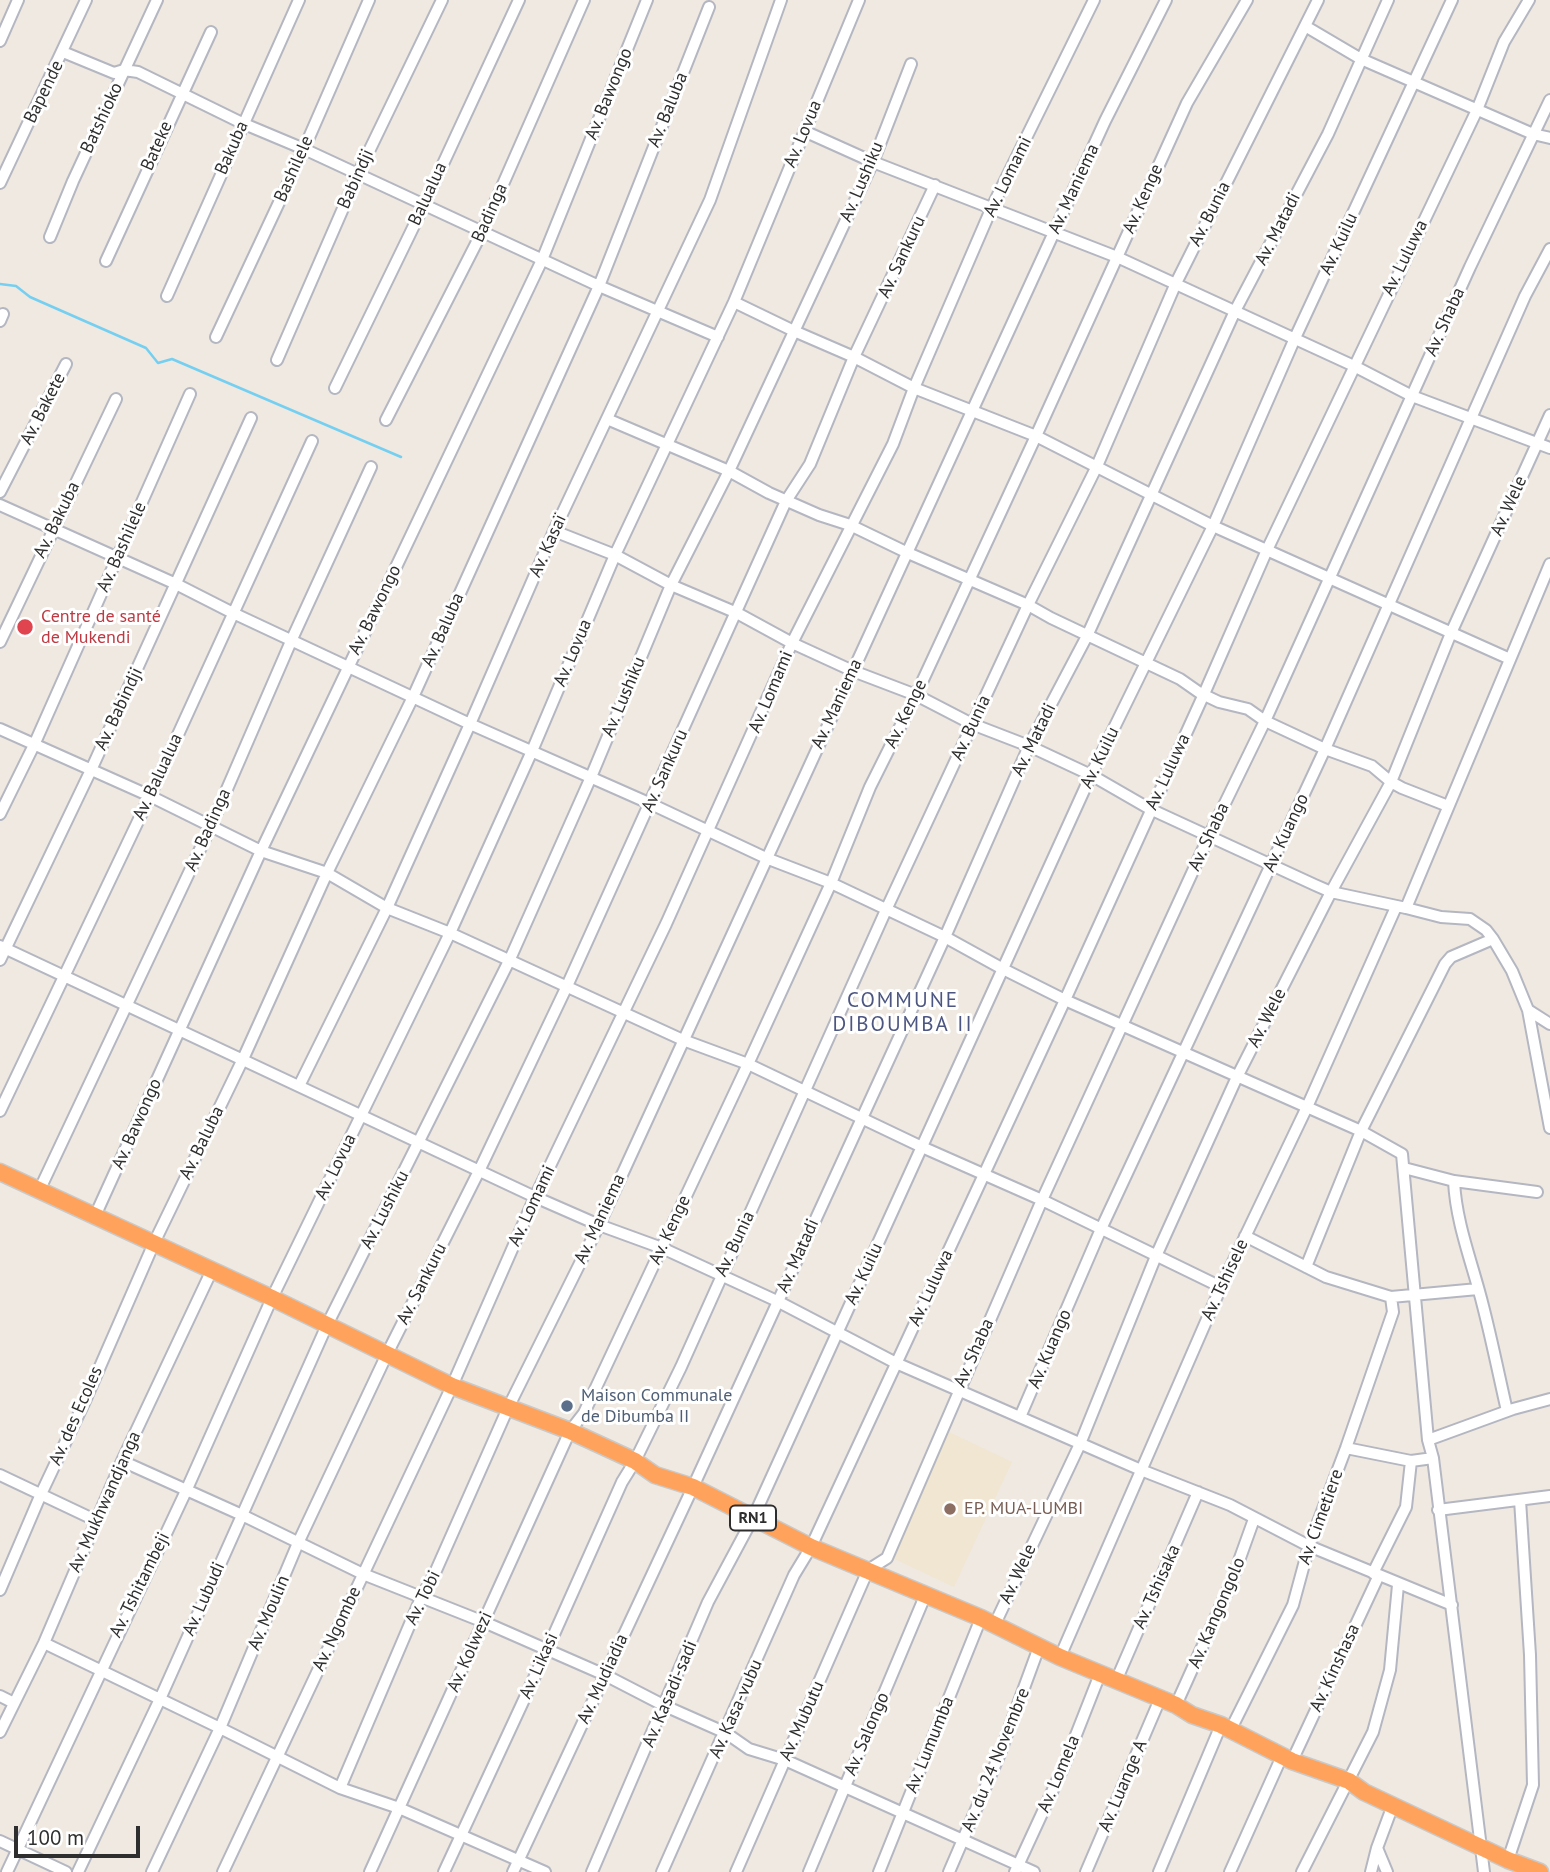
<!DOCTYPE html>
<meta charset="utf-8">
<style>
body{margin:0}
#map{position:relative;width:1550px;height:1872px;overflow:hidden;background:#efe9e1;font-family:"PT Sans",sans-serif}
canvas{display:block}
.scale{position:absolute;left:14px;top:1826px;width:126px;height:32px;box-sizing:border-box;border:4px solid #2e2e2e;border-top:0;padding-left:9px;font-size:21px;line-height:24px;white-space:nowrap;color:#2e2e2e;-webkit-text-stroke:5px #fff;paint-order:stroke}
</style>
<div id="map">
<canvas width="1550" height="1872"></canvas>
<div class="scale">100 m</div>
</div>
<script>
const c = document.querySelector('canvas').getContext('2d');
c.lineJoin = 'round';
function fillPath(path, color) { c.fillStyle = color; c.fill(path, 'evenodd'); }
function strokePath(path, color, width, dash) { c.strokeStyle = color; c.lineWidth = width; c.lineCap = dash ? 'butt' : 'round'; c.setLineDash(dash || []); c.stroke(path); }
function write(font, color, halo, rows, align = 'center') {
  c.font = font + ' "PT Sans",sans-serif'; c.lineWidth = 6; c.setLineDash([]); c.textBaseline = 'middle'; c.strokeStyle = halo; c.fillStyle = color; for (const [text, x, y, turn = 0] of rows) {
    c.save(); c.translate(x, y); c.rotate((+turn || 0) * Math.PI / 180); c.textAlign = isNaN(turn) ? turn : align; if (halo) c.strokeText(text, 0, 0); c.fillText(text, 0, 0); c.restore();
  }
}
fillPath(new Path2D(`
 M947 1431 1012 1462 954 1587 888 1556Z`), '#f0e6d1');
strokePath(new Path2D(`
 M0 284 16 286 30 297 146 348 158 363 172 359 401 457`), '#75cff0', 2.5);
const minor = new Path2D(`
 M1305 26 1361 59 1533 134 1550 138
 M0 41 18 0
 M63 52 114 73 124 70 138 72 242 123 304 149 599 286 718 337
 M804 131 873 162 1117 257 1354 366 1412 396 1550 448
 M0 183 86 0
 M50 237 73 181 157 0
 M106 261 211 32
 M167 296 299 0
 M734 302 794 331 854 357 914 388 1036 436 1213 526 1510 659
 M0 321 3 314
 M216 337 304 149 369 0
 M277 360 358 174 442 0
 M335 388 424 205 519 0
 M607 419 729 471 769 493 819 515 850 525 908 553 1028 605 1051 618 1180 679 1200 693 1219 702 1248 709 1265 721 1325 749 1372 766 1391 782 1402 788 1448 806
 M386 420 482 232 584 0
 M0 492 66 364
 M0 505 176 584 233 613 470 724 651 804 766 858 831 883 945 937 1003 969 1065 1000 1361 1131 1402 1154 1428 1440 1433 1458 1484 1872
 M554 531 615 555 671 585 737 613 792 643 853 671 916 695 972 724 1029 746 1091 775 1150 809 1315 885 1331 892 1406 908
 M1550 564 1406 908 1441 917 1470 919 1486 930 1493 939 1512 971 1528 1010 1550 1128
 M0 642 116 399
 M0 729 150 796 261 851 327 873 387 908 450 933 683 1040 748 1064 922 1147 1042 1200 1221 1287
 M0 814 34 745 190 394
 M0 946 535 1197 599 1225 662 1248 777 1301 896 1363 1141 1470 1230 1505 1309 1546 1452 1605
 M0 960 91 770 251 418
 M1528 1010 1550 1024
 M299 1086 387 908 470 724 554 531 710 200 781 0
 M0 1111 150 796 312 441
 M1404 1168 1454 1181
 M39 1191 211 826 292 639 371 467
 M95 1216 261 851 542 260 647 0
 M1245 1236 1326 1277 1391 1297 1478 1289
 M1306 1267 1361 1131 1445 964 1451 957 1493 939
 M1507 1411C1499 1376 1492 1341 1483 1306 1473 1265 1456 1224 1454 1181L1537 1192
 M1020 1417 1101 1229 1325 749 1525 296 1550 249
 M1428 1440 1513 1409 1550 1399
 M1346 1448 1411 1461 1433 1458
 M122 1461 242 1515 363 1574 484 1622 605 1675 665 1706 726 1733 749 1749 785 1760 1034 1872
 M0 1475 95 1520
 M1438 1510 1550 1496
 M1373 1573 1406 1507 1411 1461
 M0 1590 41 1494 85 1401 154 1243 243 1059 327 873 413 697 599 286 709 7
 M994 1626 1080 1444 1156 1256 1237 1077 1331 892 1391 782 1451 633 1550 415
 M44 1643 220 1728 340 1788 399 1808 545 1872
 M1060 1657 1221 1287 1307 1107 1396 907
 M1116 1681 1198 1492
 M0 1696 14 1703
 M1176 1705 1231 1583 1254 1519
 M1230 1731 1293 1605 1309 1546 1346 1448 1393 1312 1391 1297
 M0 1732 44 1643 122 1461 211 1272
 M1292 1761 1379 1575
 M340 1788 421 1598 434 1575 508 1408 599 1225 1105 121 1166 0
 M0 1841 66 1872
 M1508 1860 1533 1785 1530 1655 1520 1500
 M7 1872 186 1491 272 1298 450 933 532 751 615 555 734 302 859 0
 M78 1872 160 1699 327 1325 510 959 591 777 671 585 729 471 873 162 911 64
 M152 1872 220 1728 298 1543 387 1354 479 1171 567 986 786 501 810 464 854 357 935 185
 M223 1872 452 1386 535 1197 666 924 792 643 893 444 914 388 992 207 1094 0
 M370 1872 570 1431 584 1413 748 1064 831 883 870 787 916 695 1036 436 1187 103 1247 0
 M444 1872 547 1650 622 1482 635 1461 681 1367 886 910 1028 605 1097 466 1176 283 1318 0
 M513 1872 693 1487 945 937 1029 746 1087 636 1235 311 1328 134 1388 0
 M592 1872 708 1602 753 1518 1091 775 1213 526 1295 338 1452 0
 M662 1872 794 1575 811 1547 1065 1000 1204 694 1267 550 1477 110 1504 42 1529 0
 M736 1872 868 1570 887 1558 1042 1200 1209 836 1265 721 1470 267 1550 100
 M809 1872 925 1596
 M879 1872 981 1618
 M949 1872 999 1756 1039 1647
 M1015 1872 1063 1768 1100 1674
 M1086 1872 1160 1699
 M1159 1872 1221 1725
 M1230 1872 1282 1756
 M1302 1872 1373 1732 1390 1670 1398 1585
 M1371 1872 1377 1848
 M1387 1872 1377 1848 1393 1805`);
const highway = new Path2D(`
 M0 1172 272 1298 452 1386 570 1431 635 1461 655 1475 693 1487 811 1547 981 1618 1060 1657 1176 1705 1192 1715 1221 1725 1292 1761 1349 1781 1364 1792 1508 1860 1540 1872`);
strokePath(minor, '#b4b7c1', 14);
strokePath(highway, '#c9c9c9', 19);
strokePath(minor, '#fff', 10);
strokePath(highway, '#ffa35c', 16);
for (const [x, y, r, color] of [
 [25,627,9,"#e0444e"],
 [567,1406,7,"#5c6f8a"],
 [950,1509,7,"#8d6e63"]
]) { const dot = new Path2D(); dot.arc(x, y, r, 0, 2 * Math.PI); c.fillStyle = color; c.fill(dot); strokePath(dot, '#fff', 2.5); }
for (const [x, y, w] of [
 [753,1518,46]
]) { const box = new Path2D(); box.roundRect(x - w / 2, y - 12.5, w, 25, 5); c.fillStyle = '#fff'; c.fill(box); strokePath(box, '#2e2e2e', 2); }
write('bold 16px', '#2e2e2e', null, [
 ["RN1",753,1518]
]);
write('18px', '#2e2e2e', '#fff', [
 ["Bapende",44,92,-64],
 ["Av. Bawongo",609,94,-68],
 ["Av. Baluba",668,110,-68],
 ["Batshioko",102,118,-65],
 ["Av. Lovua",803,134,-67],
 ["Bateke",157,146,-66],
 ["Bakuba",232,148,-66],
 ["Bashilele",294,169,-66],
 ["Av. Lomami",1008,177,-64],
 ["Babindji",356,179,-66],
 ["Av. Lushiku",862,182,-67],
 ["Av. Maniema",1074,189,-65],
 ["Balualua",428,194,-65],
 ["Av. Kenge",1143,199,-66],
 ["Badinga",490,213,-66],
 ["Av. Bunia",1210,214,-63],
 ["Av. Matadi",1278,229,-63],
 ["Av. Kuilu",1339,244,-65],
 ["Av. Sankuru",902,257,-65],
 ["Av. Luluwa",1405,258,-64],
 ["Av. Shaba",1445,322,-66],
 ["Av. Bakete",43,409,-63],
 ["Av. Wele",1509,506,-66],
 ["Av. Bakuba",57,520,-64],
 ["Av. Kasaï",548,546,-66],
 ["Av. Bashilele",122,547,-66],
 ["Av. Bawongo",375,610,-64],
 ["Av. Baluba",443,630,-66],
 ["Av. Lovua",573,653,-67],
 ["Av. Lomami",771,692,-67],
 ["Av. Lushiku",624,697,-67],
 ["Av. Maniema",837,704,-65],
 ["Av. Babindji",119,709,-65],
 ["Av. Kenge",906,714,-64],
 ["Av. Bunia",971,728,-65],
 ["Av. Matadi",1034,740,-64],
 ["Av. Kuilu",1100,758,-64],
 ["Av. Sankuru",665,771,-66],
 ["Av. Luluwa",1168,772,-65],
 ["Av. Balualua",158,777,-65],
 ["Av. Badinga",208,830,-66],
 ["Av. Kuango",1286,833,-65],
 ["Av. Shaba",1209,837,-65],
 ["Av. Wele",1267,1018,-63],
 ["Av. Bawongo",137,1124,-66],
 ["Av. Baluba",202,1143,-64],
 ["Av. Lovua",336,1167,-64],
 ["Av. Lomami",532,1206,-65],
 ["Av. Lushiku",385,1210,-63],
 ["Av. Maniema",600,1219,-65],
 ["Av. Kenge",670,1230,-65],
 ["Av. Bunia",735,1244,-65],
 ["Av. Matadi",798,1256,-66],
 ["Av. Kuilu",864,1274,-65],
 ["Av. Tshisele",1225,1280,-65],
 ["Av. Sankuru",422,1284,-63],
 ["Av. Luluwa",931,1288,-65],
 ["Av. Kuango",1050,1349,-67],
 ["Av. Shaba",974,1353,-66],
 ["Av. des Ecoles",76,1416,-66],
 ["Av. Mukhwandjanga",105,1502,-66],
 ["Av. Cimetiere",1321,1517,-70],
 ["Av. Wele",1018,1574,-65],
 ["Av. Tshitambeji",140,1585,-64],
 ["Av. Tshisaka",1157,1587,-66],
 ["Av. Tobi",423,1598,-64],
 ["Av. Lubudi",204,1599,-66],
 ["Av. Moulin",269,1613,-67],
 ["Av. Kangongolo",1217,1613,-67],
 ["Av. Ngombe",337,1629,-65],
 ["Av. Kolwezi",470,1652,-66],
 ["Av. Likasi",539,1666,-66],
 ["Av. Kinshasa",1335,1668,-65],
 ["Av. Mudiadia",603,1679,-65],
 ["Av. Kasadi-sadi",670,1694,-67],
 ["Av. Kasa-vubu",736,1709,-66],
 ["Av. Mubutu",802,1721,-66],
 ["Av. Salongo",867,1734,-67],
 ["Av. Lumumba",930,1745,-68],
 ["Av. du 24 Novembre",996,1760,-68],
 ["Av. Lomela",1059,1774,-67],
 ["Av. Luange A",1123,1786,-67]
]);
write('18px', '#be3a42', '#fff', [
 ["Centre de santé",41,617],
 ["de Mukendi",41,638]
], 'left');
write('18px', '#4e5e75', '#fff', [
 ["Maison Communale",581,1396],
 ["de Dibumba II",581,1417]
], 'left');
write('18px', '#785e54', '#fff', [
 ["EP. MUA-LUMBI",964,1509]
], 'left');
c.letterSpacing = '2px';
write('21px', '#4d5680', '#fff', [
 ["COMMUNE",903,1001],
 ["DIBOUMBA II",903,1025]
]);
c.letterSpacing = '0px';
</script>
